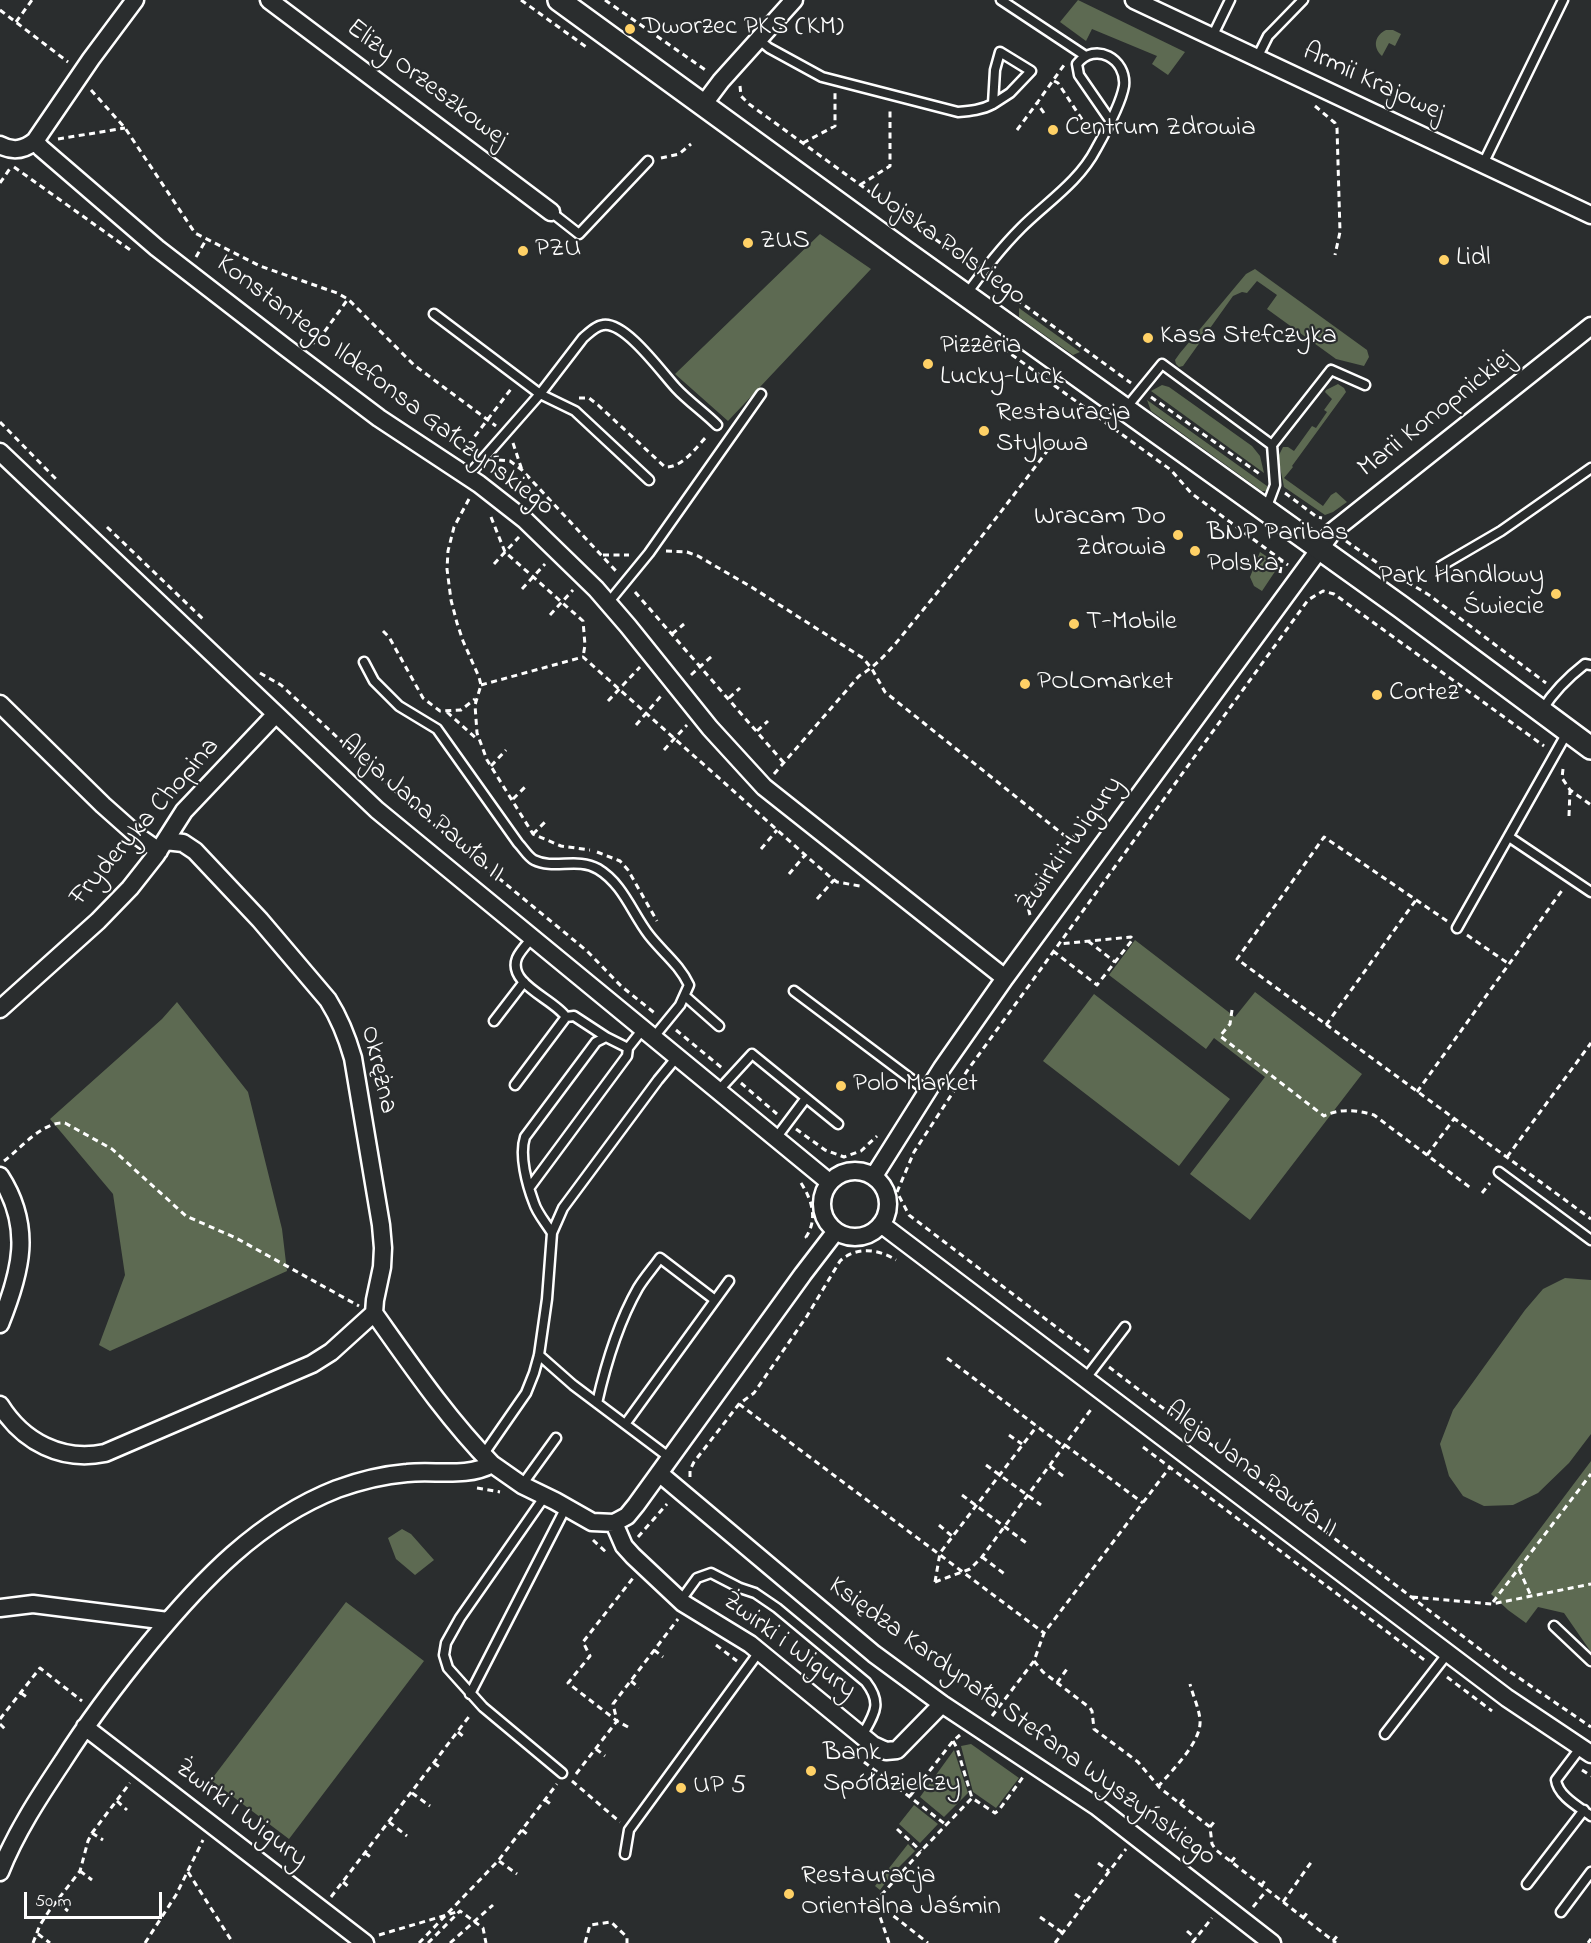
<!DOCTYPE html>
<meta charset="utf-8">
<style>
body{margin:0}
#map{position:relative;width:1591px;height:1943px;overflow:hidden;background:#2a2d2e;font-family:"Indie Flower",sans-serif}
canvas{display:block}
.scale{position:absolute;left:24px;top:1892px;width:138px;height:27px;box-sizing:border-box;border:3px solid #fff;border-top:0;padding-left:8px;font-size:18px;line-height:21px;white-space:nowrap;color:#fff;-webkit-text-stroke:4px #2a2d2e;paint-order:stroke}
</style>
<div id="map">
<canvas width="1591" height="1943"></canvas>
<div class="scale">50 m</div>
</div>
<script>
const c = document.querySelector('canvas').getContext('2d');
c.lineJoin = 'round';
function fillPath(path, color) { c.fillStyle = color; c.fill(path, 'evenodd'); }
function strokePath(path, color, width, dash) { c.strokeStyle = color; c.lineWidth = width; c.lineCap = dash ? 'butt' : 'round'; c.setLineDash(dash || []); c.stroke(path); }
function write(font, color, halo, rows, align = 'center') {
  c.font = font + ' "Indie Flower",sans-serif'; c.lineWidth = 4.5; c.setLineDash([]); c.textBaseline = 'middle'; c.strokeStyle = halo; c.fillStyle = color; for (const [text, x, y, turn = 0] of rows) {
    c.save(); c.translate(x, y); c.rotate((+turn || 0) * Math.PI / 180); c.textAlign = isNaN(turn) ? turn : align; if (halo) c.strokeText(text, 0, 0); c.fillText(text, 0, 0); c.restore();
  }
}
fillPath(new Path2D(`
 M1078 0 1185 52 1168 75 1152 64 1157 56 1092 29 1086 41 1060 22Z
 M1386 30H1393L1401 34 1395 46 1389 43 1382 56C1372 47 1375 35 1386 30Z
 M820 234 871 269 728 421 675 374Z
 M1255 269 1367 350 1369 357 1364 366 1336 359 1267 309 1277 295 1257 281 1247 293 1242 292 1233 296 1183 366 1179 367 1176 364 1175 360 1180 353 1246 274Z
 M1019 308 1080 352 1073 355 1019 317Z
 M1338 384 1344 388 1346 392 1292 466 1293 467 1284 478 1323 506 1331 495 1336 492 1347 502 1333 512 1325 515 1284 487 1278 457 1283 447H1288L1294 451 1312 426 1316 428 1327 412 1324 410 1332 399 1325 392 1326 390Z
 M1162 385 1169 387 1252 446 1260 456 1264 473 1151 391Z
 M1147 400 1267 486V491H1262L1151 411Z
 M1260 552 1275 562 1276 570 1262 591 1254 586 1250 577Z
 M1135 940 1235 1017 1255 992 1362 1074 1250 1220 1190 1174 1265 1077 1214 1038 1206 1049 1109 975Z
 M1094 994 1230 1099 1179 1166 1043 1061Z
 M177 1002 248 1092 282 1229 287 1271 110 1351 99 1345 125 1275 113 1194 50 1119 162 1019Z
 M1565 1278 1591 1280V1434L1569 1463 1538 1493 1513 1505 1484 1506 1463 1496 1449 1476 1440 1444 1453 1410 1525 1310 1543 1289Z
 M1591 1461V1652L1564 1613 1538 1607 1526 1623 1508 1610 1491 1594Z
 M402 1529 411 1534 434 1560 415 1575 396 1559 388 1538Z
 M346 1602 424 1661 289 1839 211 1780Z
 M971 1744 1019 1778 996 1808 973 1792 961 1746Z
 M954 1750 968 1793 944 1817 920 1797Z
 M914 1805 938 1824 920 1843 899 1824Z
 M908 1844 915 1851 893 1873 880 1890 875 1886Z`), '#5d6a52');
const service = new Path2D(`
 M1001 0 1084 55
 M1212 37 1230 0
 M758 39 769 48 822 77 958 112C970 111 982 110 993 104L995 70 1000 52 1031 71 1010 93 993 104
 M1257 58 1268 36 1303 0
 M1483 164 1563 0
 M551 212 579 234 648 161
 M966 295C983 271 1000 249 1021 228 1046 203 1079 182 1096 149 1105 133 1121 104 1124 86 1127 59 1095 41 1077 64L1079 75 1110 120
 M434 314 540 394 575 411 649 480
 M1126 408 1162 364 1272 445 1275 485 1266 509
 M1272 445 1331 370 1365 385
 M467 477 540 394 583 338C589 333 595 326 603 325 625 321 662 373 676 388 688 401 704 412 717 425
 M1441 566 1501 531 1591 468
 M608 603 649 553 761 394
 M364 662 374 681 399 706 437 729 518 843C523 848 528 857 534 860 554 870 577 857 598 869 623 884 632 913 649 935 663 953 679 964 689 985L680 1005 653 1038
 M1542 710C1554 691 1567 678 1585 664L1591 665
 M1509 837 1591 892
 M1457 928 1568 731
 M532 938C527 944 520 951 517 958 507 984 554 999 566 1017
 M794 991 927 1091
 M685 996 719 1026
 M494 1021 524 982
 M515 1085 566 1017 574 1016 606 1037
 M718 1091 752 1054 838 1124
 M776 1138 806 1098
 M1499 1172 1591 1240
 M530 1187 627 1056 628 1048 643 1029
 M552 1233C546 1223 537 1213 534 1203 527 1185 519 1155 525 1137L596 1042 606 1037 628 1048
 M539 1355 573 1385 670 1458
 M1086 1378 1125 1327
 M597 1403C606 1363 618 1323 638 1288 644 1278 653 1268 660 1258L715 1300
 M626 1423 729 1281
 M483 1455 526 1393 534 1373 539 1355 547 1299 552 1233 563 1208 658 1080 677 1057
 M522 1485 556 1438
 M545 1496 460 1618 446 1643 444 1655 448 1668 483 1707 562 1773
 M681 1600 697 1578 711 1573 740 1588 755 1593 777 1608 866 1682C883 1704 874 1714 862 1736
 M1554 1626 1591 1661
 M470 1694 566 1507
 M1385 1734 1448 1653
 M1581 1747 1556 1780C1558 1796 1579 1807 1591 1816
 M625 1854 629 1830 759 1652
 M1527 1884 1584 1810
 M1561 1912 1591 1872`);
const minor = new Path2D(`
 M269 0 551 212
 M1134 0 1591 215
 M703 105 721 81 794 0
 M35 141 41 148 157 248 285 347 379 418 479 484 525 520 596 589 628 626 710 728 764 787 1005 978
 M0 145C13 152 24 150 35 141L91 59 135 0
 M0 452 377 810 829 1182
 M0 704 103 805 139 837 159 851
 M165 841 183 843 195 851 260 920 328 1000C340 1019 347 1037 353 1058L381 1225 383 1248 382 1267 375 1300 374 1313C411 1365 447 1418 492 1464
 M0 1009 98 921 130 888 156 855 184 811 275 715
 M822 1204a33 33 0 1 1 66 0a33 33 0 1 1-66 0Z
 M0 1176C33 1227 21 1272 0 1324
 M874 1176 942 1068 1005 978 1333 531 1591 326
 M881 1224 1507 1698 1591 1754
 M0 1405C23 1442 62 1462 105 1453L312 1364 331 1352 374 1313
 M659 1473 874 1654 942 1704 1096 1806 1272 1943
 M614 1523 627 1516 636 1505 803 1274 836 1231
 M0 1608 33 1604 168 1621
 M85 1727 365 1943
 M0 1872C16 1832 39 1797 63 1761 89 1720 118 1682 149 1644 201 1581 258 1520 337 1489 359 1481 383 1475 407 1473 435 1470 467 1478 492 1464L522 1485 555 1501 592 1522 614 1523 624 1546 633 1556 683 1603 750 1644 873 1745 886 1751 897 1750 942 1704`);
const tertiary = new Path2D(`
 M559 0 904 251 1401 607 1591 748`);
strokePath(service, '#fff', 13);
strokePath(minor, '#fff', 21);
strokePath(tertiary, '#fff', 26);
strokePath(new Path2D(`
 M521 0 589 49
 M605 0 707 71
 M0 10 68 62
 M16 22 32 0
 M1054 81 1058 83 1091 133
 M740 86 741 96 749 104 972 266
 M91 90 125 128 195 233 260 266 337 293 348 299 414 365 496 426
 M1315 106 1335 123 1337 128 1340 232 1335 255
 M1044 113 1037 103 1064 65
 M1017 130 1037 103
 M58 139 125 128
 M803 143 835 126V92
 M661 158 679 154 691 144
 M14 167 133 252
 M0 183 11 167
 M860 185 890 166V108
 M196 257 206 240
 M991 281 1131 383
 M986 336 1171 470 1191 493 1288 565
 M309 344 317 342 348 299
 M1151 397 1261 475
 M579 398H589L598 405 665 467C683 468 696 447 708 435
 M0 422 56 479
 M513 443 522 470
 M462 453 511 389
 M499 460 510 461 522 470 616 571
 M1285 493 1317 517 1322 518
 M469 499 454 527 448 551 447 569 451 600 457 623 463 641 479 677 481 685 475 705 477 733 487 760 533 834 561 846 590 850
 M491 517 505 552 583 621 585 645 583 657
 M107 527 204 620
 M1346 541 1389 571 1429 595 1546 683
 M666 551 687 552 698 556 753 588 863 658 872 669 885 692 1070 840
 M603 555H629
 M494 564 519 537
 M1280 573 1282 560
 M522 589 545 564
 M635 592 784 763
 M550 615 573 590
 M383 631 389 637 423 698 440 711 461 710 475 699
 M672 634 684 624
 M260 673 281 685 410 805 587 951 621 986 657 1015
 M691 675 712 656
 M481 685 583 657 830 877 837 882 860 886
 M729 698 740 688
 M608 701 640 667
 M447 712 478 740
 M636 725 661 696
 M757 731 768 721
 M664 750 687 725
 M491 766 506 750
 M1563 769 1562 778 1570 790 1591 805
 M774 774 859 676C885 661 904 632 923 610 968 555 1011 499 1054 442
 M513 799 526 786
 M1569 816 1570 790
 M533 834 546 821
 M761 849 777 830
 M597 852 620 861 628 870 657 921
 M789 874 805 855
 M817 899 834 880
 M1030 915 1026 900C1048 871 1069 831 1102 815
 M1447 921 1324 837 1237 959 1591 1219
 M1467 935 1509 964
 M1088 941 1115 962
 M1053 951 1097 985 1133 939 1131 937 1058 944
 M1232 1010 1230 1024 1220 1036 1324 1116C1341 1108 1356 1110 1374 1115L1472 1189
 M1326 1025 1416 900
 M676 1030 722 1068
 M741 1083 777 1114
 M1417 1092 1563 889
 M796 1129 825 1150 844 1157 861 1151 877 1136
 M1427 1155 1454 1119
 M1507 1157 1591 1043
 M4 1161C21 1148 43 1121 65 1123L112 1149 186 1216 236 1238 359 1306
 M801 1183C812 1200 818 1219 806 1237L809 1239
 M1482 1193 1490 1183
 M1089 1352 909 1215 897 1192 914 1152 967 1071 1308 600 1323 591 1334 594 1544 746
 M947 1358 1063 1446
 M1109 1367 1506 1669 1591 1727
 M739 1404 1044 1633
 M1009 1435 1022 1444
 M1065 1445 1143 1503
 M1143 1447 1427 1662
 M986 1465 1041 1505
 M1050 1466 1063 1476
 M690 1477V1470L694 1462 739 1404 754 1393 807 1316 840 1261C856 1246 879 1249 896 1260
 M477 1488 500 1492
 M962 1495 1029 1545
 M939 1525 952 1536
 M638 1537 667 1504
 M593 1540 608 1554
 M982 1557 1006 1575
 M1519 1569 1531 1596
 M935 1582 970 1569 982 1557 1092 1408
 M935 1582 940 1553 1037 1426
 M1412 1597 1492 1604 1591 1584
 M1493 1602 1591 1474
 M716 1645 737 1661
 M654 1650 663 1657
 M1034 1661 1043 1672 1090 1708 1092 1711 1094 1729 1138 1762 1160 1788 1210 1827 1212 1844 1216 1850 1336 1943
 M1447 1677 1492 1711
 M631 1681 639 1688
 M1057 1683 1069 1666
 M21 1693 28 1698
 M992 1716 1034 1661 1044 1633 1170 1467
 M0 1719 40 1668 82 1701
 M0 1724 5 1729
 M628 1727 617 1721 568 1683 590 1656 583 1642 633 1578
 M458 1732 464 1737
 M953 1741 957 1748 972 1798
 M596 1749 605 1756
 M864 1762 945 1824
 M434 1763 441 1768
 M1582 1770 1591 1776
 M576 1774 617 1721 613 1704 678 1619
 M572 1781 620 1822
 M1158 1787C1171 1771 1202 1742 1200 1720 1199 1708 1193 1696 1190 1684
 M412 1793 430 1806
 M910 1796 953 1741 960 1735
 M545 1800 552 1805
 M117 1801 127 1810
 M1180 1804 1184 1799
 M389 1822 407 1836
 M1210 1827 1214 1822
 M897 1829 921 1851
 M522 1830 528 1835
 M92 1833 103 1840
 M365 1853 372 1858
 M499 1861 517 1874
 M1231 1862 1236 1856
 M1098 1863 1109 1871
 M80 1871 92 1880
 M188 1872 233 1943
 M343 1882 350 1888
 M1261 1886 1266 1879
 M1075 1894 1086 1902
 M331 1897 471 1714
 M57 1902 68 1911
 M1283 1902 1312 1861
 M877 1903 928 1943
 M1253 1907 1267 1890
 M1040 1917 1063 1933
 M1303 1918 1307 1913
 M1187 1931 1196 1939
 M38 1934 50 1943
 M379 1935 460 1911
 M1333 1941 1338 1935
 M33 1943 40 1925 49 1911 80 1871 88 1841 92 1833 130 1783
 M145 1943 176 1895 203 1840
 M419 1943 498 1861 557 1784
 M428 1943 460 1911 483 1928 486 1943
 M450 1943 493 1905
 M585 1943 590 1925 611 1922 627 1937V1943
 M889 1943 875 1902 921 1851 972 1798 995 1813 999 1810 1023 1777
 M1055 1943 1126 1849
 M1192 1943 1212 1918
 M1588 1943 1591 1939`), '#fff', 3, [6, 4.5]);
strokePath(service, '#2a2d2e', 8);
strokePath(minor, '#2a2d2e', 16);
strokePath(tertiary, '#2a2d2e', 21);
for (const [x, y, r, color] of [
 [630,29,6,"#ffd166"],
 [1053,130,6,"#ffd166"],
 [748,243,6,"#ffd166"],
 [523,251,6,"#ffd166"],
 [1444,260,6,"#ffd166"],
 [1148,338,6,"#ffd166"],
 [928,364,6,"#ffd166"],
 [984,431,6,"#ffd166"],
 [1178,535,6,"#ffd166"],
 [1195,551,6,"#ffd166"],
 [1556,594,6,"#ffd166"],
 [1074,624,6,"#ffd166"],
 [1025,684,6,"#ffd166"],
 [1377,695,6,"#ffd166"],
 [841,1086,6,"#ffd166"],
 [811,1771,6,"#ffd166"],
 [681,1788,6,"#ffd166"],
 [789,1894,6,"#ffd166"]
]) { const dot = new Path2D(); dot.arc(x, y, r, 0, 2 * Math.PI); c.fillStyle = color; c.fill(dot); strokePath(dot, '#2a2d2e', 2); }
write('27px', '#fff', '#2a2d2e', [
 ["Dworzec PKS (KM)",642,29],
 ["Centrum Zdrowia",1065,130],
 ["ZUS",760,243],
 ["PZU",535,251],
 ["Lidl",1456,260],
 ["Kasa Stefczyka",1160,338],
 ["Pizzeria",940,348],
 ["Lucky-Luck",940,379],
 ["Restauracja",996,415],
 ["Stylowa",996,446],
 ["Wracam Do",1166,519,"right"],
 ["Zdrowia",1166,550,"right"],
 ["BNP Paribas",1207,535],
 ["Polska",1207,566],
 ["Park Handlowy",1544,578,"right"],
 ["Świecie",1544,609,"right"],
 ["T-Mobile",1086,624],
 ["POLOmarket",1037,684],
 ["Cortez",1389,695],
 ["Polo Market",853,1086],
 ["Bank",823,1755],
 ["Spółdzielczy",823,1786],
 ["UP 5",693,1788],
 ["Restauracja",801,1878],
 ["Orientalna Jaśmin",801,1909]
], 'left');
write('27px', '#fff', '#2a2d2e', [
 ["Armii Krajowej",1373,84,25],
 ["Elizy Orzeszkowej",426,85,37],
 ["Wojska Polskiego",946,246,36],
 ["Konstantego Ildefonsa Gałczyńskiego",384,387,37],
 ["Marii Konopnickiej",1437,415,-38],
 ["Aleja Jana Pawła II",421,810,41],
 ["Fryderyka Chopina",146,823,-49],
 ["Żwirki i Wigury",1072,845,-54],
 ["Okrężna",377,1070,77],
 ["Aleja Jana Pawła II",1250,1471,37],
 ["Żwirki i Wigury",788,1647,37],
 ["Księdza Kardynała Stefana Wyszyńskiego",1021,1723,36],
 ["Żwirki i Wigury",240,1815,38]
]);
</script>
